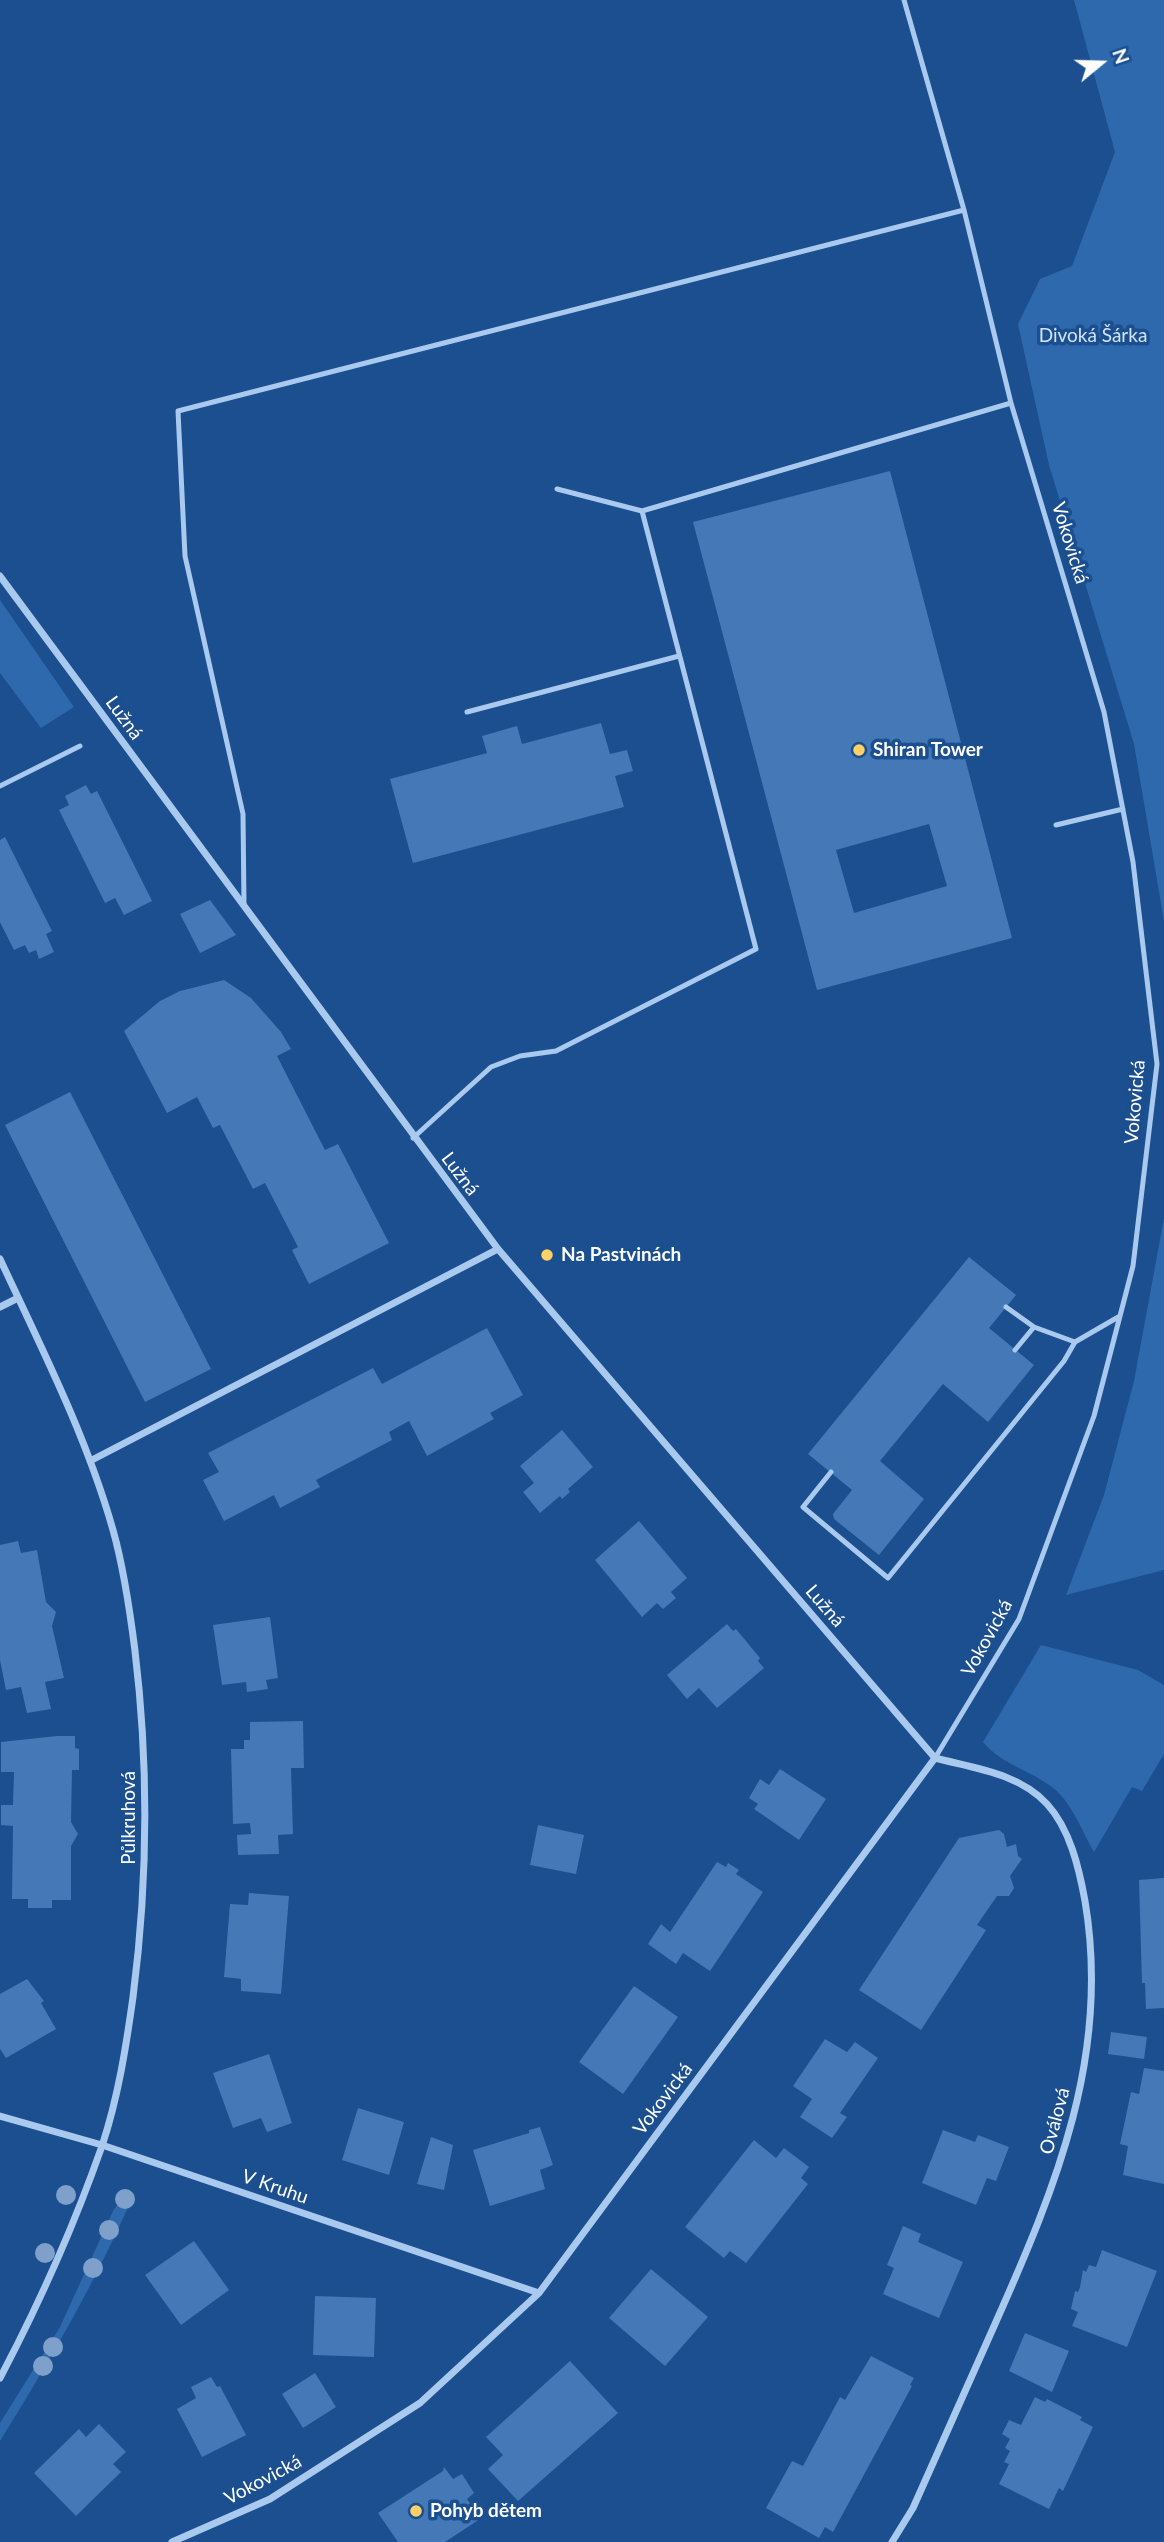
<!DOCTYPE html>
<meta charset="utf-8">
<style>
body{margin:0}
#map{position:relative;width:1164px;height:2542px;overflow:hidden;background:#1b4f8f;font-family:Lato,sans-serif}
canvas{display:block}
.north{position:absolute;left:1066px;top:28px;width:70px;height:70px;-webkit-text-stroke:5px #1b4f8f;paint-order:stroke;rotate:71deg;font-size:19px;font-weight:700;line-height:28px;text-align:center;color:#fff}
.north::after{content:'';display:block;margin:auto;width:24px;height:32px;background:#fff;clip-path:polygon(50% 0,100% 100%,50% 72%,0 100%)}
</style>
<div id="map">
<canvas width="1164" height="2542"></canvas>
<div class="north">N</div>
</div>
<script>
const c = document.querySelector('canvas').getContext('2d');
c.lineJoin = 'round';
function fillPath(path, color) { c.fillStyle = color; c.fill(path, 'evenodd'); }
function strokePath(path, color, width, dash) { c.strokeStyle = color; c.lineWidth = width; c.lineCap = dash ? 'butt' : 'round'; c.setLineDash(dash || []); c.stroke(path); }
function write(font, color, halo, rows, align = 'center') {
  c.font = font + ' Lato,sans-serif'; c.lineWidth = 7; c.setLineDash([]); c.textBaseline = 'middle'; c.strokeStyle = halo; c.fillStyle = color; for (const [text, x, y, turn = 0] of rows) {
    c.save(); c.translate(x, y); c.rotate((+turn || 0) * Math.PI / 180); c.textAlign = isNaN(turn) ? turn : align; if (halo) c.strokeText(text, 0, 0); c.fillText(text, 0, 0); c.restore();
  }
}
fillPath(new Path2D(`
 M1074 0H1164V921L1134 744 1049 465 1018 324 1040 279 1072 266 1115 152Z
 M0 600 74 707 41 728 0 673Z
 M1164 1218V1570L1066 1595 1104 1495 1134 1381Z
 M1041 1645 1138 1670 1164 1685V1754L1142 1791 1132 1787 1094 1852C1082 1831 1071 1801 1052 1787 1030 1770 1002 1765 983 1742Z
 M129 2190 134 2194C95 2283 51 2359 0 2441V2423L60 2327 114 2209Z`), '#2e69ad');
fillPath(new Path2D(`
 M890 471 1012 938 817 990 693 522ZM929 824 947 886 854 913 836 850Z
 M601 723 610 754 627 750 633 771 615 776 624 807 413 863 390 779 487 753 482 736 517 726 522 744Z
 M86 785 91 794 97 791 152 901 124 915 115 898 105 903 59 810 69 805 65 796Z
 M5 837 52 931 46 934 54 952 39 959 36 950 29 953 25 945 14 950 0 922V840Z
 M210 900 236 935 200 953 180 914Z
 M224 980 251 998 281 1032 291 1049 277 1056 325 1150 338 1144 389 1243 309 1284 292 1250 298 1247 265 1183 253 1189 220 1125 213 1128 197 1097 167 1113 124 1031 160 1001 180 991Z
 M70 1092 211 1369 145 1402 5 1125Z
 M969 1257 1016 1295 989 1328 1034 1365 988 1422 943 1384 880 1461 924 1499 879 1555 834 1519 833 1514 852 1490 808 1454Z
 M487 1328 523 1395 490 1413 494 1419 427 1456 409 1421 389 1432 392 1440 316 1480 320 1487 280 1508 274 1495 224 1521 203 1480 219 1472 208 1453 373 1368 382 1384Z
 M562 1430 593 1467 568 1489 570 1492 562 1499 560 1496 540 1513 523 1492 534 1483 520 1466Z
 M639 1521 687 1578 671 1592 676 1598 663 1609 657 1603 642 1617 595 1560Z
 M18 1541 21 1553 37 1550 46 1602 56 1612 52 1626 64 1678 45 1682 51 1709 27 1713 21 1687 6 1690 0 1660V1545Z
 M270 1617 278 1678 266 1680 268 1689 247 1692 246 1682 222 1685 213 1625Z
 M727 1624 733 1631 736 1629 760 1658 758 1661 764 1668 717 1708 699 1688 687 1699 667 1675Z
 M303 1721 304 1768H291L293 1834 278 1835 279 1854 238 1855 237 1835 251 1834 250 1823 233 1824 231 1749H244V1740H250V1722Z
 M57 1736H75V1748L79 1749V1770H72L71 1822 78 1834 71 1846V1900H52V1908H28V1899H12L13 1826 1 1825V1805H13L14 1772H1V1742Z
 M780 1769 826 1799 799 1840 754 1809 758 1804 749 1798 760 1779 769 1785Z
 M538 1825 584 1835 576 1874 530 1865Z
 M999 1830 1004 1834 1007 1847 1016 1844 1018 1856 1022 1859 1010 1876 1014 1888 1009 1896H997L977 1925 986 1930 921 2030 859 1990 959 1838Z
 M717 1862 726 1867 728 1863 739 1870 736 1874 763 1892 710 1971 683 1953 676 1964 648 1944 661 1924 670 1932Z
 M1164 1878V2008L1146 2009 1145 1983H1142L1139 1880Z
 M249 1893 289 1896 281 1994 241 1991V1979L224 1977 230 1904 248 1905Z
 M27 1979 44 2001 41 2003 56 2029 6 2058 0 2049V1994Z
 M634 1986 678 2017 623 2094 579 2062Z
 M1111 2032 1147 2037 1144 2059 1108 2054Z
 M825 2039 847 2052 855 2042 878 2058 840 2113 847 2117 832 2138 800 2117 812 2099 793 2086Z
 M269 2054 292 2123 267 2132 261 2118 233 2128 213 2073Z
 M1144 2068 1164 2071V2184L1123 2175 1128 2146 1120 2144 1131 2092 1139 2094Z
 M358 2108 404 2122 389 2175 342 2160Z
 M540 2127 553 2165 540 2170 545 2189 490 2206 473 2150 529 2133V2130Z
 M943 2130 975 2142 978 2135 1009 2147 996 2181 987 2178 976 2205 922 2183Z
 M431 2137 453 2145 444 2190 417 2184Z
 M754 2140 776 2158 784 2148 809 2167 801 2178 808 2184 746 2263 730 2251 724 2258 685 2227Z
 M903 2226 921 2234 918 2242 963 2262 939 2318 883 2294 894 2268 887 2265Z
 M194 2241 229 2290 181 2325 145 2275Z
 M1102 2250 1157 2271 1127 2347 1072 2326 1078 2312 1071 2309 1075 2291 1078 2292 1080 2287 1083 2270 1086 2272 1089 2265 1096 2267Z
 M651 2269 708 2317 665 2366 609 2318Z
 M315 2296 376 2298 374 2357 313 2355Z
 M1025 2333 1069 2351 1052 2392 1009 2371Z
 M871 2356 914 2378 910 2385 912 2386 833 2532 825 2527 819 2538 766 2508 792 2461 803 2466 840 2397 845 2400Z
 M570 2361 618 2413 518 2501 488 2469 503 2455 486 2437Z
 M315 2373 336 2407 303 2428 282 2394Z
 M211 2377 217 2387 220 2386 246 2435 202 2457 177 2409 196 2398 191 2387Z
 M1035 2397 1045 2402 1047 2399 1082 2417 1080 2420 1093 2427 1063 2491 1059 2488 1049 2509 999 2484 1009 2464 1004 2462 1010 2451 1005 2448 1010 2439 1002 2434 1009 2420 1021 2425Z
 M99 2424 126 2452 113 2464 121 2472 76 2516 34 2473 79 2429 86 2437Z
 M444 2467 453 2479 462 2474 474 2493 467 2499 480 2519 445 2542H398L378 2513 443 2471Z`), '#4478b7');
strokePath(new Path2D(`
 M904 0 964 210 1011 403 1104 712 1133 862 1157 1064 1133 1266 1094 1416 1019 1619 935 1758
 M557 489 642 511
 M467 712 679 656
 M0 786 80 746
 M1056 825 1123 809
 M244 905 243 814 185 556 178 411 964 210
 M413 1138 491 1067 520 1056 556 1051 756 949 642 511 1011 403
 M1006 1307 1034 1327 1075 1342
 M1015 1350 1034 1327
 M831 1472 803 1507 888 1578 1064 1361 1075 1342 1120 1316`), '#a9c9ee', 5);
strokePath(new Path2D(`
 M0 576 498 1249 935 1758
 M0 1259C41 1347 86 1435 113 1530 124 1569 130 1611 135 1651 149 1767 148 1881 133 1997 126 2047 118 2098 102 2146 74 2226 39 2304 0 2378
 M0 1307 18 1298
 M90 1461 498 1249
 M0 2116 102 2145 539 2293
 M172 2542 270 2499 420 2403 539 2293 935 1758
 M892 2542 913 2508C940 2446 968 2385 995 2324 1056 2187 1111 2054 1085 1901 1079 1868 1070 1829 1047 1804 1019 1773 973 1768 935 1758`), '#a9c9ee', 7);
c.fillStyle = '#7ea0ca';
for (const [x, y] of [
 [66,2195],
 [125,2199],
 [109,2230],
 [45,2253],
 [93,2268],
 [53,2347],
 [43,2366]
]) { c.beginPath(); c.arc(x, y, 10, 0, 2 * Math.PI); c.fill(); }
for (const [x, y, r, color] of [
 [859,750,7,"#ffd166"],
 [547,1255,7,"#ffd166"],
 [416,2511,7,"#ffd166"]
]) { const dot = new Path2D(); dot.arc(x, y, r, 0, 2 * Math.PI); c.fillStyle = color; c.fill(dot); strokePath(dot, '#1b4f8f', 2.5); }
write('19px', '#cfe3fa', '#1b4f8f', [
 ["Divoká Šárka",1093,336]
]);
write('19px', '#fff', '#1b4f8f', [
 ["Vokovická",1070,543,73],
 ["Lužná",124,718,54],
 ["Vokovická",1135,1102,-85],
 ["Lužná",460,1174,53],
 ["Lužná",825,1606,49],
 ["Vokovická",987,1638,-61],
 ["Půlkruhová",129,1818,-90],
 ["Vokovická",663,2099,-53],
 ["Oválová",1055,2121,-75],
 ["V Kruhu",275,2187,19],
 ["Vokovická",263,2480,-28]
]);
write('bold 19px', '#fff', '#1b4f8f', [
 ["Shiran Tower",873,750],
 ["Na Pastvinách",561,1255],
 ["Pohyb dětem",430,2511]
], 'left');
</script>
